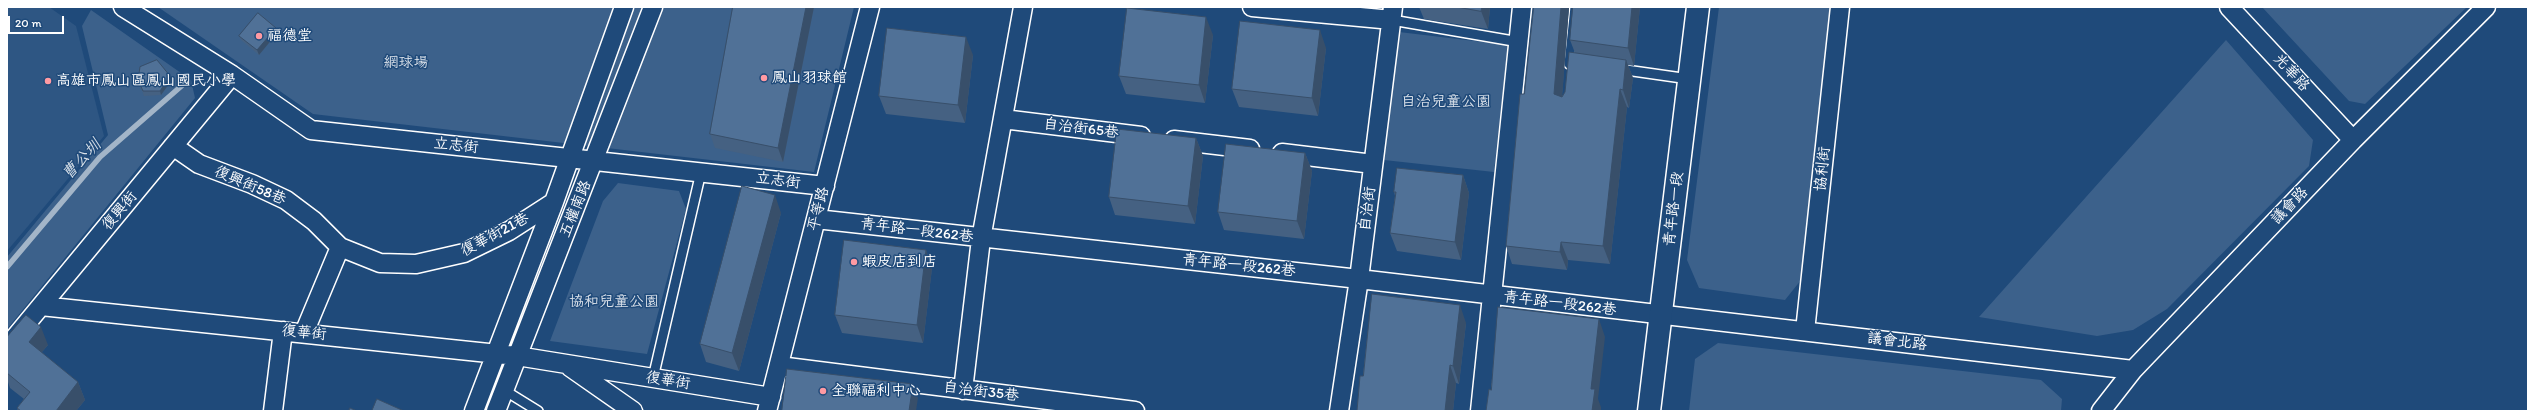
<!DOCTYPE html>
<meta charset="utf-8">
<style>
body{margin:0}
#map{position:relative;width:2535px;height:418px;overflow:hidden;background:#1f4a7a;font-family:Itim,sans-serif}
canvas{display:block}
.frame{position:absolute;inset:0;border:8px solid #fff;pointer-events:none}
.scale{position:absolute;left:8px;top:16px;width:56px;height:18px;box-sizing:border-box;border:2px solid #fff;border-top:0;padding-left:5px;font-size:12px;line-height:14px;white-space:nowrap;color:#fff;-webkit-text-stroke:3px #1f4a7a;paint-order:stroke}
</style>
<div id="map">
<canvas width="2535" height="418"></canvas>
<div class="frame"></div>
<div class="scale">20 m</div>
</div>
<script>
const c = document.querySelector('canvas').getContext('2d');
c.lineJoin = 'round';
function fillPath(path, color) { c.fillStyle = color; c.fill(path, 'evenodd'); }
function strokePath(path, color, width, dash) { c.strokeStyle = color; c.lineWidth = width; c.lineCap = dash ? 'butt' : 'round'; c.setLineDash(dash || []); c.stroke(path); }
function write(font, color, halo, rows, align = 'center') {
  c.font = font + ' Itim,"LXGW WenKai TC",sans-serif'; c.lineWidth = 3; c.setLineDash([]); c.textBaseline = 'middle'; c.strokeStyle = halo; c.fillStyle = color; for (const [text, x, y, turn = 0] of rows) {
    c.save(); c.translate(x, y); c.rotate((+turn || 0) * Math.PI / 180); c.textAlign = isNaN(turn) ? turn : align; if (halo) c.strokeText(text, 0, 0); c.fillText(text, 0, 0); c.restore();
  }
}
fillPath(new Path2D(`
 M7 7H49L76 26 104 136 7 251Z`), '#2e5683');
fillPath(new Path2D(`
 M158 7H854L814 172 313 114Z
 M1719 7H1831L1801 280 1785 300 1699 288 1687 260Z
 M2262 7H2467L2365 104 2349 101Z
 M91 10 191 80 195 98 7 329V257L108 135 82 26Z
 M1399 32 1508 45 1494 172 1384 160Z
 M2226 40 2313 140 2309 166 2167 309 2133 330 2097 336 1979 317Z
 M618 183 679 191 686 209 647 354 550 341 603 201Z
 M1718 343 2041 380 2062 399 2061 411H1689L1695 359Z`), '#3c618b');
strokePath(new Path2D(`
 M7 267 100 157 186 82`), '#a3b5c8', 5.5);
const service = new Path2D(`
 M1392 20 1519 42
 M1569 64 1575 7
 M1619 69 1689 79
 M653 378 701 172
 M504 390 538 411`);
const minor = new Path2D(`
 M123 7 232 75 311 130 825 186
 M1252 7 1392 20
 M2229 7 2353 140
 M1003 119 1141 136
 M1174 140 1250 149
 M173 146 199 164 252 184 286 200 314 221 340 247 380 263 416 264 464 253 509 231 554 202
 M1282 153 1373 164
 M816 219 1359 279 2133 370
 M41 306 517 356 771 397
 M1805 331 1840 7
 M304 333 340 247
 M7 347 232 75
 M779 366 1135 411
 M570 367 633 411
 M963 390 981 239 1023 7
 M273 411 283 331
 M474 411 554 202 624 7
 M496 411 653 7
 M767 411 870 7
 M1339 411 1359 279 1393 7
 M1480 411 1522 7
 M2101 411 2133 370 2353 140 2486 7`);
const tertiary = new Path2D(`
 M1649 411 1698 7`);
strokePath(service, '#fff', 12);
strokePath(minor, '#fff', 21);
strokePath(tertiary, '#fff', 25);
strokePath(service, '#1f4a7a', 9);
strokePath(minor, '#1f4a7a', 18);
strokePath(tertiary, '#1f4a7a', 22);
fillPath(new Path2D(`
 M733 7H814L783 162 715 148 710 134Z
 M1419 7H1490L1488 29 1424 19Z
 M1534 7H1569L1562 96 1565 92 1575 53 1570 40 1640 7 1634 66 1628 65 1633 78 1629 108 1627 107 1610 264 1568 260 1567 270 1512 264 1506 246 1524 94Z
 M276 28 278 32 259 55 241 40 239 36Z
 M1213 35 1205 103 1126 94 1119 76Z
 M1326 48 1318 116 1239 107 1232 89Z
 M973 55 965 123 886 114 879 96Z
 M138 80H172L161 95 144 96Z
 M1196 138 1203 156 1195 224 1115 215 1109 197Z
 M1305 153 1312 171 1304 239 1224 230 1218 212Z
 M1463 175 1469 193 1461 260 1397 251 1390 233 1395 196 1394 192Z
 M781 213 739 371 706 362 700 344Z
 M926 250 932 268 923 343 842 333 835 315Z
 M1466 323 1459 384 1456 383 1453 411H1357L1363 376Z
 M7 337 48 345 41 353 78 382 85 400 76 411H18L17 408 24 399 10 388 7 379Z`), '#456182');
fillPath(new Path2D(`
 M806 7H814L783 162 778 148Z
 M1482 7H1490L1488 29 1481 11Z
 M1561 7H1569L1561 112 1554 94Z
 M1632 7H1640L1634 66 1628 48Z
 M1206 17 1213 35 1205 103 1199 85Z
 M276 28 278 32 259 55 257 50Z
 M1320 30 1326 48 1318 116 1312 98Z
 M966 37 973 55 965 123 958 105Z
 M1626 60 1633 78 1629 108 1623 90Z
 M170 76 172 80 161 95 160 91Z
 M1620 89 1627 107 1610 264 1603 246Z
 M1196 138 1203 156 1195 224 1188 206Z
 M1305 153 1312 171 1304 239 1297 221Z
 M1463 175 1469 193 1461 260 1455 242Z
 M775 195 781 213 739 371 732 353Z
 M1561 242 1568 260 1567 270 1560 252Z
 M926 250 932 268 923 343 917 325Z
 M1460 305 1466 323 1459 384 1453 366Z
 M1599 319 1605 337 1598 399 1601 407V411H1592L1591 389Z
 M41 327 48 345 35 360 29 342Z
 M1450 365 1456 383 1453 411H1445Z
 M78 382 85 400 76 411H56Z
 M913 384 918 398 916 411H909Z`), '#384f6a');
const building = new Path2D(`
 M733 7H806L778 148 710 134Z
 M1457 7H1482L1481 11Z
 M1534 7H1561L1554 94 1562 97 1565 92 1569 52 1626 60 1623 90 1620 89 1603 246 1561 242 1560 252 1506 246 1520 94H1524Z
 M1573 7H1632L1628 48 1570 40Z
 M1127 8 1206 17 1199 85 1119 76Z
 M258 13 276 28 257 50 239 36Z
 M1240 21 1320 30 1312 98 1232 89Z
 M887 28 966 37 958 105 879 96Z
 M157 60 170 76 160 91H143L138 80 140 67Z
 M1117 129 1196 138 1188 206 1109 197Z
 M1226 144 1305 153 1297 221 1218 212Z
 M1397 168 1463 175 1455 242 1390 233 1396 192H1394Z
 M742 186 775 195 732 353 700 344Z
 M844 240 926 250 917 325 835 315Z
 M1372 294 1460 305 1453 366 1450 365 1445 411H1357L1360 376H1363Z
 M1498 307 1599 319 1591 389H1595L1592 411H1486L1489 389 1491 390Z
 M26 315 41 327 29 342 78 382 56 411H21L17 408 30 392 7 373V367L8 366 7 365V337Z
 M787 369 913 384 909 411H782Z
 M377 399 404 411H372Z
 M350 408 357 411H349Z`);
fillPath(building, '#507197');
strokePath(building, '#384f6a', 1);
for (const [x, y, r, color] of [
 [259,36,4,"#ff9aa2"],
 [764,78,4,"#ff9aa2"],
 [48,81,4,"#ff9aa2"],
 [854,262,4,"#ff9aa2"],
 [823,391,4,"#ff9aa2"]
]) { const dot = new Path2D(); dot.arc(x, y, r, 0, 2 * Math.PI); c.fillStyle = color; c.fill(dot); strokePath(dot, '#1f4a7a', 1.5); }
write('15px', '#fff', '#1f4a7a', [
 ["福德堂",267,36],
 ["鳳山羽球館",772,78],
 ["高雄市鳳山區鳳山國民小學",56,81],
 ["蝦皮店到店",862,262],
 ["全聯福利中心",831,391]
], 'left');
write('15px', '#d8dfe8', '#1f4a7a', [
 ["網球場",406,63],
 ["自治兒童公園",1446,102],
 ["協和兒童公園",614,302]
]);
write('15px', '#fff', '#1f4a7a', [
 ["光華路",2291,73,47],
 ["自治街65巷",1081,129,7],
 ["立志街",456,146,6],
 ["協利街",1823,169,-84],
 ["立志街",778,181,7],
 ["復興街58巷",250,186,23],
 ["議會路",2290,206,-46],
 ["五權南路",576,209,-68],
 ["平等路",819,209,-76],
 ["自治街",1368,209,-83],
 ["青年路一段",1674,209,-83],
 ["復興街",120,211,-50],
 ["青年路一段262巷",917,231,7],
 ["復華街21巷",495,235,-28],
 ["青年路一段262巷",1239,266,6],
 ["青年路一段262巷",1560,304,7],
 ["復華街",304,333,6],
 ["議會北路",1897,342,7],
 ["復華街",668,381,9],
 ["自治街35巷",981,392,7]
]);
write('italic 16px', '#d8e0e8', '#1f4a7a', [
 ["曹公圳",82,160,-47]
]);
</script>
